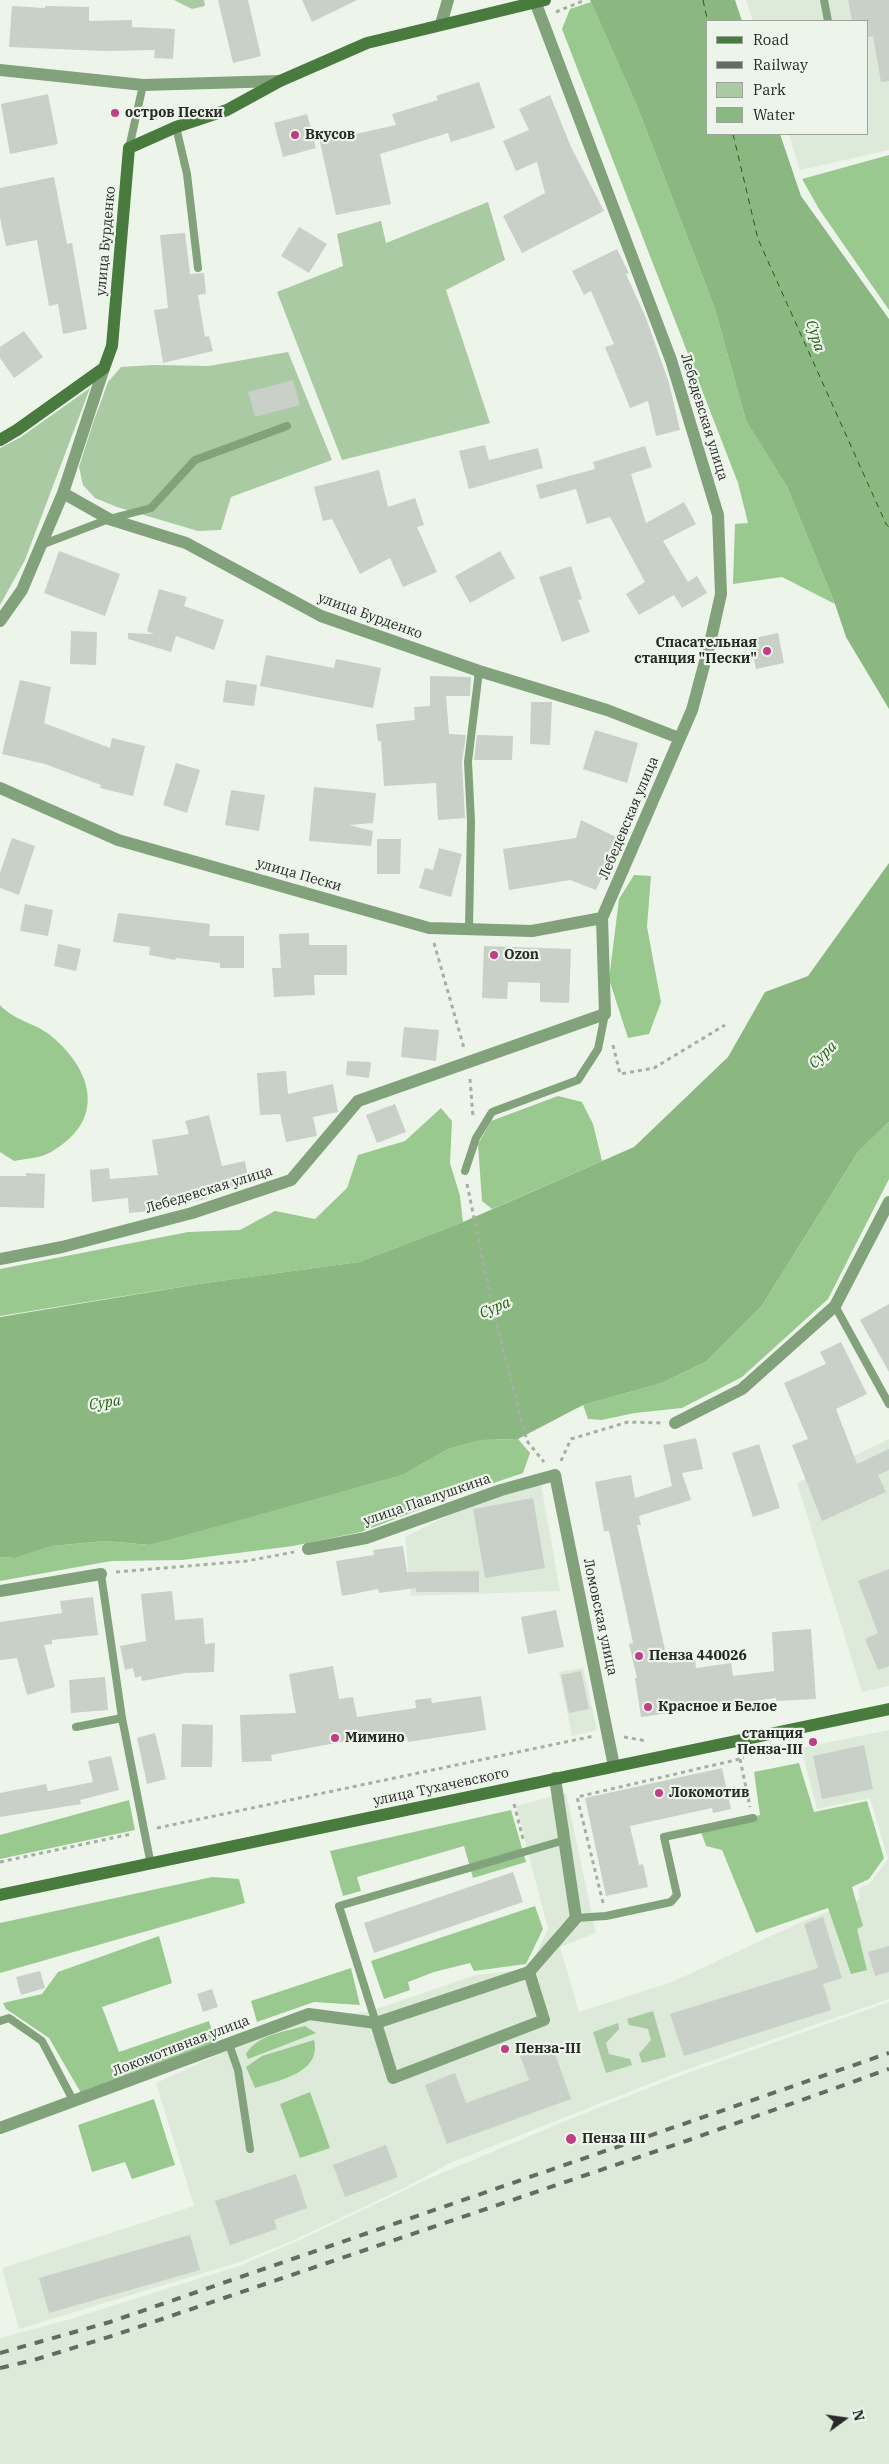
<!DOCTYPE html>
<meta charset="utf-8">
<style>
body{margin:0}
#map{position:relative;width:889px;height:2464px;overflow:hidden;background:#edf5eb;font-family:"IBM Plex Serif",serif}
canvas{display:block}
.legend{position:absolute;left:706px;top:20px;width:162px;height:115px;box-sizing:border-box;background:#edf5eb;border:1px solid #9ea49d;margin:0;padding:6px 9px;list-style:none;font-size:15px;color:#272a27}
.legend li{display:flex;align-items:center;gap:10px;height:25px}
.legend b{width:25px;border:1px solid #9ea49d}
.north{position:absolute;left:819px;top:2394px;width:50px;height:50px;-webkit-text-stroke:4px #edf5eb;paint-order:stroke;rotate:76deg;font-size:14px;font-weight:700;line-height:20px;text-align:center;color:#272a27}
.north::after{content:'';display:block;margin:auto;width:18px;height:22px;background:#272a27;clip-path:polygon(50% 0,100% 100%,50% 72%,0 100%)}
</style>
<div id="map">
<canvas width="889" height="2464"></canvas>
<ul class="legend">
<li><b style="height:6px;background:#497b3f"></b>Road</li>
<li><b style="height:6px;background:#656a65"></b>Railway</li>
<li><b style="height:14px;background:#a9caa2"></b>Park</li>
<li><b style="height:14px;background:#8ab880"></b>Water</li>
</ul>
<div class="north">N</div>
</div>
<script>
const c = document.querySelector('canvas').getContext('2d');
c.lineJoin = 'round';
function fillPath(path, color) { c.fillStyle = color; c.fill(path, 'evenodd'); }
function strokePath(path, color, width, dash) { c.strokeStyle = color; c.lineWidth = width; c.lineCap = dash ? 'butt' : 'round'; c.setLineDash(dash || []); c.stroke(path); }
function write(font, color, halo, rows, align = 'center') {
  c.font = font + ' "IBM Plex Serif",serif'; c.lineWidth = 4.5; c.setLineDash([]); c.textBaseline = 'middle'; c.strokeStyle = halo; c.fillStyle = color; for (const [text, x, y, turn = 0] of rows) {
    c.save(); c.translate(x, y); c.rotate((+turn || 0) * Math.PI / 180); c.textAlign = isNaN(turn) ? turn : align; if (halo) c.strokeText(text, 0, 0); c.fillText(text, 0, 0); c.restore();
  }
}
fillPath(new Path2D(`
 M746 0H889V150L800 170 789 134H868V21H753Z
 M889 1439V1686L862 1692 797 1483Z
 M541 1484 560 1591 411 1596 405 1537 471 1504Z
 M583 1668 597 1730 572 1736 559 1672Z
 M889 1730V1999L677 2073 450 2163 406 2187 290 2242 240 2262 19 2329 2 2268 194 2206 156 2083 275 2029 316 2016 367 2012 476 1975 528 1969 548 1929 516 1806 566 1793 596 1933 560 1947 579 2012 672 1982 801 1922 860 1899 858 1889 870 1883 888 1859 870 1798 817 1809 801 1748Z
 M889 2002V2464H0V2338L67 2320 239 2266 306 2237 430 2178 575 2117 679 2076Z`), '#ddeada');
fillPath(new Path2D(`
 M174 0H204L205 6 192 9Z
 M488 202 505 260 446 290 490 423 342 460 277 292 343 266 337 234 381 221 386 243Z
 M288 352 332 460 231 497 221 530 198 531 117 507 95 498 83 485 79 467 93 423 108 382 121 367 153 365 209 366Z
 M90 388 25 560 0 605V448L21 437Z
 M653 2011 666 2057 642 2063 639 2054 651 2040 648 2029 629 2025 627 2019Z
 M618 2023 619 2029 606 2043 609 2054 630 2059 632 2065 606 2073 593 2032Z`), '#a9caa2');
fillPath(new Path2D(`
 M591 2 637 106 715 309 746 421 787 487 835 604 782 577 733 584 735 524 748 523 738 483 562 29 570 9Z
 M889 155V310L819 209 802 179Z
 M634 875 651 876 647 927 661 1002 649 1034 628 1038 609 979 619 899Z
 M0 1005C13 1020 35 1023 50 1035 93 1070 107 1120 51 1152 41 1158 25 1159 14 1161L0 1152Z
 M558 1096 582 1102 593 1124 602 1161 492 1209 482 1201 478 1144 491 1121Z
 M441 1108 452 1121 450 1163 460 1196 463 1222 359 1262 205 1283 0 1316V1269L188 1232 240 1230 275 1211 315 1219 347 1188 358 1155 405 1141Z
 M889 1122V1179L828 1299 742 1377 682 1408 635 1413 601 1420 588 1419 583 1405 662 1383 707 1361 761 1307 858 1152Z
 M518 1439 530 1453 523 1473 452 1497 361 1532 293 1546 182 1560 111 1561 0 1581V1557L15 1558 52 1546 105 1541 150 1545 403 1475 448 1449 482 1440Z
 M799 1763 814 1812 867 1801 884 1858 869 1879 852 1887 863 1926 857 1929 867 1970 851 1974 828 1908 756 1933 722 1850 706 1846 700 1829 760 1815 754 1772Z
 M129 1800 135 1830 0 1859V1835Z
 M511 1810 526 1862 473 1878 464 1846 357 1877 361 1891 343 1896 330 1851Z
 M212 1877 239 1879 245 1903 0 1973V1923Z
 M535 1906 543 1929 526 1964 474 1971 470 1963 434 1972 408 1982 410 1990 384 1999 371 1961Z
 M159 1936 172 1983 102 2007 119 2052 209 2021 216 2044 81 2093 49 2038 6 2009 3 2003 42 1994 58 1972Z
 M351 1968 360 2005 314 2002 257 2022 251 2001Z
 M305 2026 316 2033 248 2059 246 2054C258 2034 285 2032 305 2026Z
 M314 2040C322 2073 279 2080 255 2088L246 2067 262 2056Z
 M310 2092 330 2148 300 2158 280 2104Z
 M154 2099 175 2165 132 2179 125 2162 92 2172 78 2125Z`), '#9ac990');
fillPath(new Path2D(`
 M590 0H735L742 21H708V134H780L801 196 889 319V709L846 637 835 604 787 487 746 421 715 309 637 106Z
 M889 863V1122L858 1152 761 1307 707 1361 662 1383 583 1405 518 1439 482 1440 448 1449 403 1475 223 1525 150 1545 105 1541 52 1546 15 1558 0 1557V1317L205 1283 359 1262 463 1222 634 1147 728 1057 765 992 808 976Z`), '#8ab880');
strokePath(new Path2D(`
 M703 0 708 23
 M733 134 758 239 886 524 889 527`), '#225e12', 1, [6, 5]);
fillPath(new Path2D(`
 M218 0H248L261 56 233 63Z
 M302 0H357L312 22Z
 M848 0H889V81L881 82 873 36 868 37V21H852Z
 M12 6 45 8V6L89 7V21L132 20V27L175 29 173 59 154 58 155 50 104 51 9 47Z
 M479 82 495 128 451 142 448 133 380 154 391 204 336 215 320 142 396 125 392 114 438 100 436 96Z
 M48 94 58 144 10 154 1 104Z
 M550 95 571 147 604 211 522 253 503 216 545 193 537 162 516 171 503 141 529 130 519 109Z
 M307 114 316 148 283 157 274 123Z
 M54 177 67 244 72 243 87 329 63 334 58 304 49 306 37 240 6 246 0 218V188Z
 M299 227 327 244 309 273 281 256Z
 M185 233 190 274 204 273 206 294 198 295 205 337 209 336 213 351 163 363 154 310 168 308 160 235Z
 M617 249 629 273 626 274 646 318 669 383 680 430 656 436 648 401 630 408 605 347 614 344 591 291 584 295 572 271Z
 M24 331 43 357 14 378 0 358V347Z
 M293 380 300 405 255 417 248 392Z
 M485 445 489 460 538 448 543 468 469 489 459 451Z
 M645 446 652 467 631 474 646 523 684 502 696 524 663 541 688 582 697 576 707 593 682 608 674 595 639 615 626 594 645 582 610 517 587 524 576 489 540 499 536 485 595 469 593 462Z
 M379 470 388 507 415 498 424 525 417 527 437 572 403 587 390 558 360 574 332 519 323 521 314 487Z
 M59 551 120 574 105 616 44 593Z
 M500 551 515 578 470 603 455 576Z
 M571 566 582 599 578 600 590 632 562 642 539 577Z
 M159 589 187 597 184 606 224 620 214 650 176 636 171 652 128 639V633L154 634 147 631Z
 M71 631 97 632 96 665 70 664Z
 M778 633 784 663 756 669 749 639Z
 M266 655 334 668 336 659 381 668 373 708 260 686Z
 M430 676 471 677 470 696H446L449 734 466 735 462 762 465 818 438 820 436 783 384 786 381 741H378L376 724 415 720 414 707 430 706Z
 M20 680 51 687 44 723 110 748 112 738 145 746 133 796 100 788 101 785 45 764 2 754Z
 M226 680 257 685 254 706 223 702Z
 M531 702H552L550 745 530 744Z
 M595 730 638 743 627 783 583 769Z
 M477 735 513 736 512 760H474Z
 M176 763 200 770 187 813 163 805Z
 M314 787 376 793 373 823 349 825 373 831 371 846 309 841Z
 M231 790 265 795 259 831 225 825Z
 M581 820 620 839 596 890 570 880 509 890 503 849 576 838Z
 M12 838 35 846 19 895 0 888V873Z
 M377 839H401L400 874H377Z
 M439 848 462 854 451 897 419 888 425 868 433 870Z
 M25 904 53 910 48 936 20 931Z
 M118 913 210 924 209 936H244V968H220V963L176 958 175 960 149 955 150 947 113 942Z
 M309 933V945H347V975H314L315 995 274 997 272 968H281L279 934Z
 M58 944 81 949 76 971 54 966Z
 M484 946 571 949 569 1003 540 1002V983L508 982 507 999 482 998Z
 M404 1027 439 1030 436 1061 401 1057Z
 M347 1061 371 1062 369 1078 346 1075Z
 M286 1071 288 1094 333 1084 338 1112 313 1117 317 1136 286 1142 280 1114 260 1115 257 1073Z
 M395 1104 406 1132 377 1143 366 1115Z
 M209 1115 222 1166 245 1161 249 1183 204 1193 205 1199 151 1211 129 1213 128 1198 92 1202 90 1170 109 1168 110 1179 158 1175 152 1140 189 1134 185 1121Z
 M26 1173 45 1174 44 1208 0 1207V1176H26Z
 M889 1304V1372L860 1320Z
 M841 1342 867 1394 836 1409 857 1464 889 1449V1470L878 1475 886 1492 822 1521 792 1445 808 1439 784 1383 826 1364 820 1352Z
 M696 1438 703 1469 682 1473 691 1500 639 1516 641 1525H637L668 1663 695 1659 696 1668 731 1663 733 1676 774 1671 772 1632 811 1629 816 1699 776 1701V1698L737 1703 738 1705 712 1709V1707L641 1717 635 1678H637L629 1644 633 1643 609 1531H604L595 1482 631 1475 635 1498 672 1486 663 1445Z
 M759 1444 780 1508 753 1517 732 1453Z
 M533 1498 545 1568 485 1578 473 1509Z
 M403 1546 407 1572 479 1571V1592H416V1588L379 1593 378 1589 342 1596 336 1561 374 1555 373 1550Z
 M889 1569V1666L878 1670 865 1639 878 1633 858 1581Z
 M172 1591 175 1620 203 1618 205 1644 215 1643 214 1672 185 1673 142 1681 141 1676 135 1678 133 1668 125 1670 120 1646 146 1641 141 1594Z
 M93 1597 98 1635 52 1640V1644L44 1645 55 1687 27 1695 17 1658 0 1660V1622L62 1613 60 1601Z
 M556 1610 564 1647 528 1654 521 1617Z
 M333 1666 339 1699 353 1697 357 1717 416 1708 415 1700 431 1698 432 1703 481 1696 486 1730 408 1742 407 1737 381 1741 380 1732 347 1738V1741L271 1755 272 1761 242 1762 240 1715 296 1713 289 1674Z
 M581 1671 589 1709 569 1713 561 1675Z
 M105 1677 108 1710 71 1713 69 1680Z
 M182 1724 213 1725 212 1767H181Z
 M155 1733 166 1779 147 1784 137 1738Z
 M864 1745 873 1789 822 1799 813 1756Z
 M111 1756 119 1790 80 1800 81 1804 0 1817V1793L46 1784 48 1791 93 1782 88 1761Z
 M722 1768 731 1809 713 1813 712 1808 630 1826 639 1865 643 1864 648 1887 606 1896 585 1798Z
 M513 1872 523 1902 374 1953 364 1923Z
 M823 1917 842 1978 823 1984 831 2010 684 2056 670 2014 818 1968 804 1924Z
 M889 1946V1972L875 1976 868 1952Z
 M40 1971 45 1988 21 1995 16 1977Z
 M212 1989 218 2007 203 2012 197 1994Z
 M552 2045 571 2099 447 2144 425 2085 455 2073 466 2103 529 2080 520 2056Z
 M386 2145 398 2177 345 2197 333 2165Z
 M296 2174 307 2208 274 2220 277 2229 230 2245 215 2201Z
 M190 2235 200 2270 49 2313 39 2278Z`), '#c8d0c7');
strokePath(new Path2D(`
 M556 12 585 0
 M434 943 464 1048
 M613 1045 620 1074 654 1068 725 1025
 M470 1079 473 1117
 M467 1184 495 1319 527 1441 544 1462
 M561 1461 571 1439 628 1422 661 1423
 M116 1572 247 1561 294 1552
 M624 1737 647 1741
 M740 1759 750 1807
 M514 1804 523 1839
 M157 1828 594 1736
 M0 1862 131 1834
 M603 1903 577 1797 744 1758`), '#a8aea6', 3, [4, 4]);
strokePath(new Path2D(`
 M824 0 828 21
 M176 127 187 174 198 268
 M129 148 143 85
 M41 545 109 519 151 508 195 460 287 426
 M469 929 471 822 468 762 479 671
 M465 1171 476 1138 492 1112 578 1080 598 1049 605 1014
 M835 1306 889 1404
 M101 1574 122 1718 151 1865
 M76 1727 122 1718
 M576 1918 606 1916 671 1902 677 1895 664 1837 753 1818
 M0 2021 9 2018 42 2041 74 2102
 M376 2023 339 1906 565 1840
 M229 2044 238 2070 250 2149`), '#81a27a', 8);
strokePath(new Path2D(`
 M441 24 448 0
 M0 70 143 85 280 81
 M63 493 109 519 186 543 321 616 479 671 607 710 679 738
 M0 621 22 590 63 493 104 368
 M0 788 118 840 429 928 532 931 602 918
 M0 1259 62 1247 192 1213 291 1180 358 1101 605 1014 602 918 692 710 710 643 721 594 718 515 671 360 536 4
 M675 1423 742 1389 835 1306 889 1202
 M308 1549 366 1538 501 1490 555 1475 614 1766
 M0 1591 101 1574
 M376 2023 393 2078 544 2020 529 1972
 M0 2128 309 2014 376 2023 529 1972 576 1918 555 1778`), '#81a27a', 12);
strokePath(new Path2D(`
 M0 440 17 430 104 368 112 346 129 148 176 127 227 110 280 81 367 43 545 0
 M0 1895 889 1709`), '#497b3f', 12);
strokePath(new Path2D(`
 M0 2353 110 2322 889 2053
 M0 2368 34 2360 115 2335 689 2140 889 2069`), '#656a65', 4, [9, 9]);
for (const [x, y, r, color] of [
 [115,113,5,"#c03e86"],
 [295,135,5,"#c03e86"],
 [767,651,5,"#c03e86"],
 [494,955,5,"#c03e86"],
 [639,1656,5,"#c03e86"],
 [648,1707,5,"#c03e86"],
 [335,1738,5,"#c03e86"],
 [813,1742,5,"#c03e86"],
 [659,1793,5,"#c03e86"],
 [505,2049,5,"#c03e86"],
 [571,2139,6,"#c03e86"]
]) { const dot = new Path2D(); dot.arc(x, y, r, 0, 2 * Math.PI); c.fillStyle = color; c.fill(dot); strokePath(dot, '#edf5eb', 2); }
write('bold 14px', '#272a27', '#edf5eb', [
 ["остров Пески",125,113],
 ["Вкусов",305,135],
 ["Спасательная",757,643,"right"],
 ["станция \"Пески\"",757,659,"right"],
 ["Ozon",504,955],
 ["Пенза 440026",649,1656],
 ["Красное и Белое",658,1707],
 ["станция",803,1734,"right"],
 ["Пенза-III",803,1750,"right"],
 ["Мимино",345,1738],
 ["Локомотив",669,1793],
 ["Пенза-III",515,2049],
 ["Пенза III",582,2139]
], 'left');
write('14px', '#272a27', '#edf5eb', [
 ["улица Бурденко",106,241,-85],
 ["Лебедевская улица",704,417,73],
 ["улица Бурденко",370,616,20],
 ["Лебедевская улица",629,818,-67],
 ["улица Пески",299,875,16],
 ["Лебедевская улица",209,1190,-17],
 ["улица Павлушкина",427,1500,-19],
 ["Ломовская улица",600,1617,78],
 ["улица Тухачевского",441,1787,-12],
 ["Локомотивная улица",181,2046,-21]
]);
write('italic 15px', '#225e12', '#edf5eb', [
 ["Сура",815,336,72],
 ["Сура",823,1055,-44],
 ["Сура",495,1308,-23],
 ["Сура",105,1403,-9]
]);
</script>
